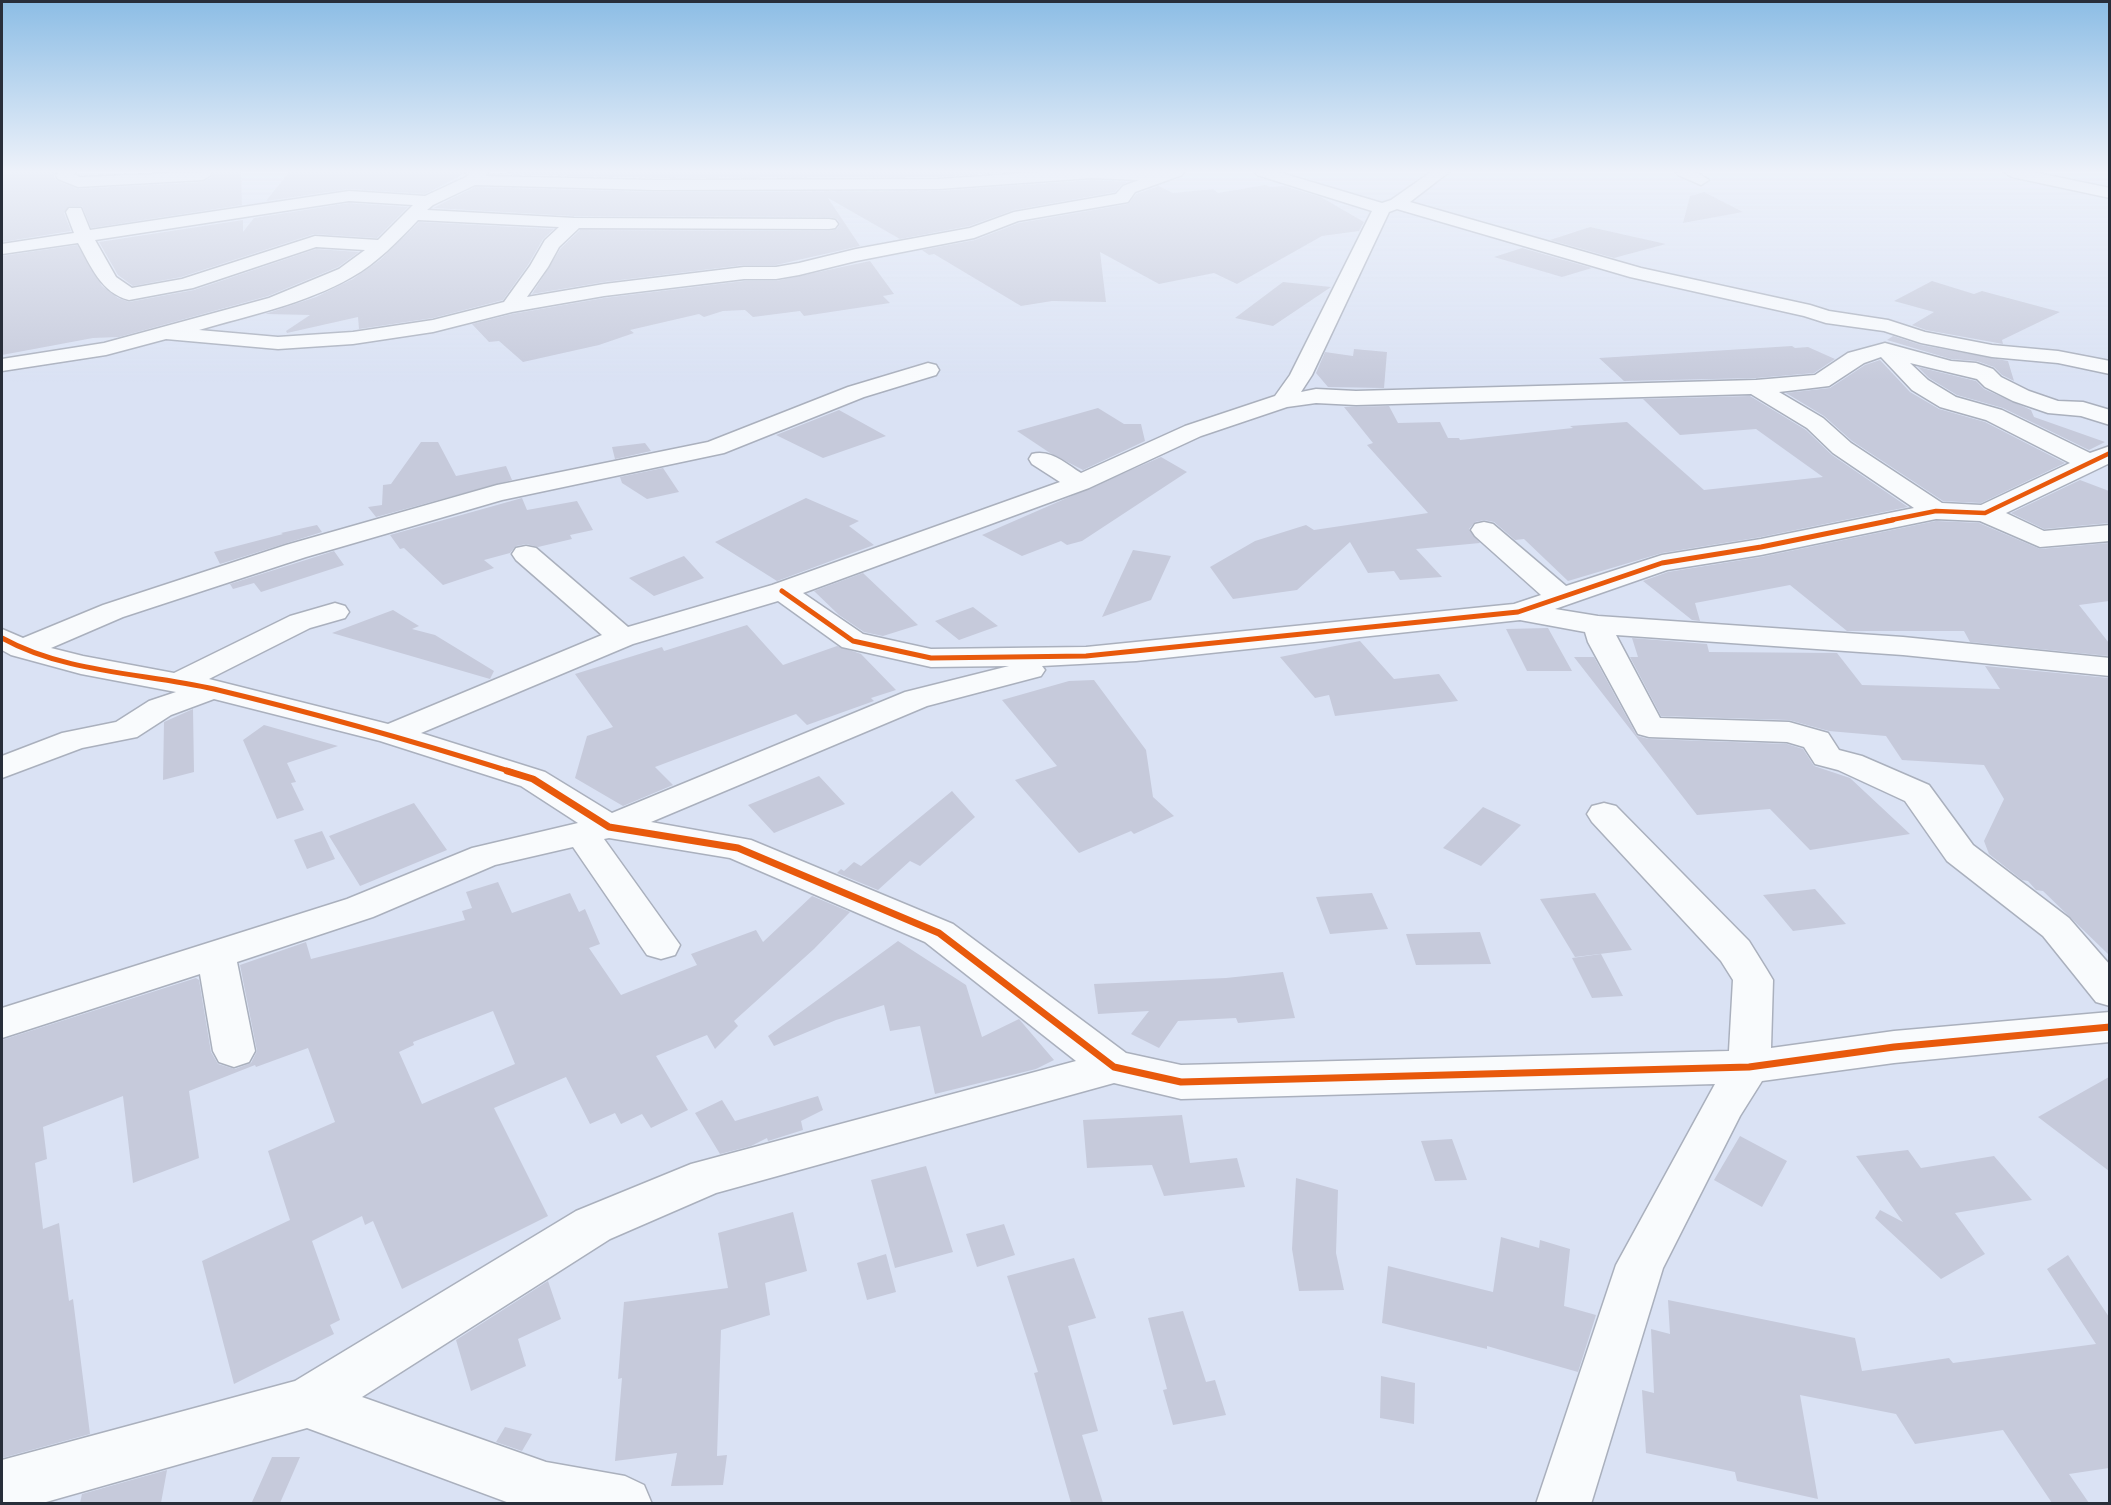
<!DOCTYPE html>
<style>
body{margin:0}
#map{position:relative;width:2111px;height:1505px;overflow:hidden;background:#dae2f4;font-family:"Roboto Serif",serif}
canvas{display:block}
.frame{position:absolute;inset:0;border:3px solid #282e3a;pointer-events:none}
</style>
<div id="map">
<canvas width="2111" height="1505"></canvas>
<div class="frame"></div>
</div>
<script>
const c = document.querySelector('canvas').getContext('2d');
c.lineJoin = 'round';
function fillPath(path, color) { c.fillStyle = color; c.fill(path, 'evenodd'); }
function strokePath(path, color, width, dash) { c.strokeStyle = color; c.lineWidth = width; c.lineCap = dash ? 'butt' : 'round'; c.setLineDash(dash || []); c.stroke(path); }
fillPath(new Path2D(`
 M2 172H57L54 176 56 180 78 189 203 182 212 177 211 172H241L242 205 91 228 82 206H69L64 213 71 231 2 242Z
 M289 172H468L425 194 349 189 266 201Z
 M516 172H1016L938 177 654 178 490 174Z
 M1092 180 1128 182 1121 185 1115 192 1014 210 969 226 900 239 828 198 860 246 776 265H744L604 282 532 294 561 248 580 230 829 231 837 229 840 224 837 219 829 217 574 216 433 208 475 187 654 192 938 191Z
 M1265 185 1271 187 1284 186 1321 197 1364 222 1359 231 1322 236 1237 284 1214 273 1159 284 1100 252 1106 302 1052 301 1021 306 934 254 929 255 922 250 975 240 1019 223 1128 204 1136 194 1159 186 1173 193 1213 189 1218 193Z
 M1704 192 1743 212 1683 223 1690 196Z
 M349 203 408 207 377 238 314 234 181 277 133 286 118 275 99 242 243 220V232L254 218Z
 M419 222 554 229 543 239 528 265 503 300 433 318 359 329 358 317 287 333 286 331 310 315 265 314 316 297 353 279 380 260Z
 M1590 227 1666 244 1614 258 1550 240Z
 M77 245 102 286 118 298 129 302 194 290 316 249 359 252 338 267 268 296 119 337 93 338 2 355V256Z
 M1522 248 1592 268 1562 277 1494 257Z
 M870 261 894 294 883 296 890 303 804 316 800 311 753 317 745 310 723 311 704 317 699 314 630 330 634 333 599 345 523 362 499 341 489 342 472 324 512 314 604 298 744 281H776Z
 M1932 281 1974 294 1982 291 2060 312 2002 340 2003 344 1926 330 1912 325 1934 312 1894 301Z
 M1283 282 1331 287 1273 326 1235 318Z
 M1893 336 1921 345 2008 361 2014 381 2002 375 1994 367 1977 361 1951 359 1887 340Z
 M1792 346 1795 348 1808 347 1835 359 1814 373 1756 378 1624 381 1599 358Z
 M1354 349 1387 352 1384 388 1328 387 1316 373 1325 352 1353 356Z
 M1880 360 1910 392 1939 409 1985 422 2065 463 1981 503 1943 501 1852 441 1824 416 1786 393 1830 388 1865 365Z
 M1918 367 1976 381 1984 389 2031 410 2034 417 2105 442 2089 450 2003 408 1957 395 1929 378Z
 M1750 396 1806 430 1832 455 1908 507 1761 537 1662 553 1568 581 1524 539 1515 540 1494 522 1484 520 1475 522 1469 529 1480 543 1416 549 1442 577 1400 580 1394 571 1368 573 1350 542 1297 590 1233 599 1210 567 1255 541 1306 525 1314 530 1428 513 1367 445 1373 443 1344 407 1389 406 1398 423 1440 422 1448 438H1459L1460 440 1573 428 1570 426 1627 422 1704 490 1823 477 1756 429 1680 435 1643 399Z
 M1098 408 1124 424H1141L1145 441 1083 470 1050 453 1017 431Z
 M839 410 886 436 823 458 776 435Z
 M421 442H438L456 476 506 466 512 480 376 517 368 507 382 505 383 485 391 484Z
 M645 443 651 451 615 459 612 447Z
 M1161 457 1187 472 1082 541 1067 545 1061 541 1022 556 982 535Z
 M663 468 679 492 647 499 622 483 620 477Z
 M2080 480 2109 491V523L2044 529 2011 513Z
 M522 498 527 510 577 501 593 530 570 535 572 539 538 547 526 544 516 546 510 553 484 560 494 568 443 585 404 548 400 549 390 535Z
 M806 498 859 521 849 526 874 545 777 581 715 542Z
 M1936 521 1979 523 2040 549 2109 543V601L2079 605 2109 643V656L1970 642 1964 631H1847L1790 585 1695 603 1700 621 1692 620 1643 581 1668 572 1761 557Z
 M317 525 322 532 220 564 214 552 283 534 281 533Z
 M1133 550 1171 556 1151 600 1102 617Z
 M334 551 344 565 261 592 254 583 233 589 230 584Z
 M684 556 704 578 654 596 629 578Z
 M863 573 918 625 883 636 864 632 839 615 814 591Z
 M973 607 998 626 959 640 935 621Z
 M393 610 419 626 412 629 435 635 494 671 490 679 332 633Z
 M747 625 783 665 837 646 861 654 896 690 871 698 874 701 807 725 796 714 655 767 673 785 623 806 575 778 587 736 613 727 575 674 662 647 664 651Z
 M1548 628 1572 671H1527L1506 629Z
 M1632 638 1707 644 1709 652 1837 653 1862 685 2000 689 1985 666 2109 678V955L2043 891 2036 890 2028 881 2022 880 1989 854 1984 841 2004 799 1984 765 1902 760 1886 736 1829 731 1789 720 1661 716 1630 657H1638Z
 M1360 641 1394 679 1439 674 1458 701 1335 716 1329 695 1315 698 1280 657Z
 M1574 657H1594L1637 736 1649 739 1787 744 1803 749 1814 766 1850 778 1910 834 1810 850 1770 809 1697 815Z
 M1094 680 1146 750 1153 797 1174 816 1134 834 1131 831 1079 853 1015 780 1057 766 1002 700 1069 681Z
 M193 709 194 772 163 780 164 722Z
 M264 725 338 746 287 763 296 782 291 783 304 810 277 819 243 740Z
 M819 776 845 804 774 833 748 805Z
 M952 791 975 817 920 866 910 861 878 890 837 873 841 869 844 871 854 862 861 866Z
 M414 803 447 850 360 886 329 836Z
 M1483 807 1521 825 1481 866 1443 848Z
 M322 831 335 859 307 869 294 840Z
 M498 882 512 913 570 893 579 912 585 909 600 944 589 948 621 995 697 965 691 954 756 930 763 942 812 896 850 912 814 949 734 1021 738 1026 715 1049 707 1035 656 1056 688 1110 651 1128 642 1114 621 1124 615 1113 590 1124 566 1077 494 1108 548 1216 402 1289 373 1221 365 1225 362 1216 312 1241 340 1320 330 1325 334 1334 234 1384 202 1261 290 1220 268 1151 335 1122 308 1048 256 1067 255 1065 189 1091 199 1158 133 1183 123 1096 43 1127 47 1159 35 1163 43 1229 59 1223 69 1301 73 1299 90 1434 2 1458V1040L196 978 199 980 211 1052 218 1064 235 1069 251 1063 257 1051 240 965 306 942 311 959 465 920 462 911 472 908 466 892ZM493 1011 515 1064 422 1104 399 1052 414 1045 413 1042Z
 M1815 889 1846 924 1793 931 1763 895Z
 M1372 893 1388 929 1330 934 1316 897Z
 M1595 893 1632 950 1575 957 1540 899Z
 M1480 932 1491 964 1416 965 1406 934Z
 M898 941 966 985 982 1037 1019 1019 1054 1060 1036 1069 935 1094 920 1026 890 1031 884 1005 836 1020 774 1046 768 1036Z
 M1601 954 1623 996 1592 998 1572 958Z
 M1283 972 1295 1018 1238 1023 1236 1018 1178 1021 1159 1048 1131 1034 1149 1011 1098 1014 1094 984 1226 978Z
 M2109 1077V1171L2038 1117Z
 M818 1096 823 1110 801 1121 803 1130 768 1141 767 1138 751 1146 720 1154 695 1113 722 1100 735 1121Z
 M1182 1115 1190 1163 1237 1158 1245 1187 1164 1196 1152 1165 1087 1168 1083 1120Z
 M1740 1136 1787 1161 1762 1207 1714 1180Z
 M1452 1139 1467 1180 1435 1181 1421 1141Z
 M1908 1150 1921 1168 1994 1156 2032 1200 1955 1213 1985 1254 1941 1279 1875 1218 1880 1210 1903 1222 1856 1156Z
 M926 1166 953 1252 895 1268 871 1180Z
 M1296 1178 1338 1190 1336 1253 1344 1290 1299 1291 1292 1249Z
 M793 1212 807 1271 765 1283 770 1315 721 1330 717 1456 727 1455 723 1485 671 1486 677 1453 615 1461 622 1378 618 1379 624 1302 728 1288 718 1233Z
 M1004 1224 1015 1255 977 1267 966 1234Z
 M1501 1237 1539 1248 1540 1240 1570 1249 1564 1306 1596 1315 1578 1372 1487 1346V1349L1382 1323 1388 1266 1493 1292Z
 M886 1254 896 1292 867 1300 857 1263Z
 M2068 1255 2109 1317V1468L2069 1474 2089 1503H2052L2003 1430 1915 1444 1896 1414 1800 1395 1818 1499 1737 1481 1735 1472 1646 1453 1642 1390 1654 1393 1651 1329 1670 1334 1668 1300 1855 1338 1862 1371 1949 1358 1953 1363 2096 1344 2047 1269Z
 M1074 1258 1096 1318 1068 1326 1098 1431 1082 1435 1103 1503H1071L1034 1373 1038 1372 1007 1276Z
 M548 1281 561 1319 518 1339 526 1366 471 1391 456 1340Z
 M1183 1311 1206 1382 1215 1380 1226 1415 1173 1425 1163 1390 1167 1389 1148 1318Z
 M1381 1376 1415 1383 1414 1424 1380 1418Z
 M505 1427 532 1434 522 1451 496 1442Z
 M272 1457H300L280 1503 252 1502Z
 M167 1470 161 1503H80L82 1494Z`), '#c6cadb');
const minor = new Path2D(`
 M59 172H75L73 174 80 177 209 172 211 175 203 180 78 187 58 179 56 176Z
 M471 172H488L486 176 654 180 938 179 1044 172H1184L1182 175 1135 192 1128 202 1018 221 974 238 856 261 799 275 776 279H744L604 296 512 312 433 332 353 344 278 349 166 339 106 355 2 371V359L104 343 269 298 339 269 365 250 316 247 193 288 129 300C101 293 91 266 78 243L2 254V244L74 233 66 212 69 208H81L90 230 349 191 425 196 466 177ZM1092 178 1139 180 1123 186 1116 194 1014 212 970 228 856 249 799 263 776 267H744L604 284 527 297 548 267 559 247 579 228 829 229 835 228 838 224 835 220 829 219 574 218 427 210 433 205 475 185 654 190 938 189ZM349 201 413 205 378 240 315 236 182 279 132 288 116 277 95 240ZM418 220 559 227 545 240 530 266 504 302 433 320 353 332 278 337 199 330C250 315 305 304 352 277 377 263 398 241 418 220Z
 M1255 172H1278L1382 203 1391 200 1431 172H1449L1410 202 1641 268 1810 305 1829 311 1888 320 1925 332 1992 345 2058 351 2110 361V374L2058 363 1992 357 1921 343 1884 331 1826 323 1804 316 1630 277 1397 209 1389 212 1312 375 1301 392 1316 389 1356 391 1756 380 1815 375 1848 353 1885 343 1951 361 1976 363 1993 369 2001 377 2029 391 2058 401 2083 402 2110 410V425L2081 416 2048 413 2013 401 1985 387 1977 379 1910 363 1928 380 1956 397 2002 410 2090 453 2110 446V463L2006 513 2044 531 2110 525V541L2040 547 1980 521 1936 519 1761 555 1667 570 1555 609 1598 616 1903 637 2110 658V676L1903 655 1616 635 1660 718 1789 722 1828 733 1839 750 1862 756 1929 785 1973 845 2069 918 2110 965V1006L2096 1002 2043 936 1947 861 1905 801 1838 770 1815 764 1804 747 1787 742 1649 737 1638 734 1588 642 1585 632 1520 620 1136 661 1042 666 1045 670 1041 676 927 706 651 822 751 840 953 924 1126 1053 1181 1065 1729 1051 1733 980 1721 961 1592 822 1587 814 1592 806 1604 803 1616 806 1749 941 1767 970 1773 980 1771 1048 1894 1031 2110 1012V1042L1894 1063 1762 1081 1740 1116 1663 1268 1591 1504H1536L1616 1265 1715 1084 1181 1099 1114 1083 716 1193 610 1239 362 1397 546 1462 625 1476 644 1485 652 1504H512L307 1428 39 1504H2V1460L295 1381 576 1211 691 1164 1076 1061 925 942 730 858 609 838 604 839 680 945 675 955 661 959 647 955 573 847 495 865 373 917 237 962 255 1051 249 1062 234 1067 219 1062 213 1051 200 974 2 1038V1008L347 899 472 848 578 823 521 786 380 741 214 699 171 715 137 737 82 748 2 778V756L62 733 116 722 149 701 176 692 81 674 11 655 2 650V629L23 638 103 605 286 545 497 485 708 442 848 387 928 363 936 365 939 370 936 375 864 397 724 453 502 500 306 557 123 617 51 648 83 656 174 673 290 616 335 603 345 606 349 612 345 618 310 628 209 679 388 724 602 635 516 560 512 554 516 548 526 546 536 548 628 627 772 585 1060 482 1032 464 1029 459 1032 454C1051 449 1066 464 1081 473L1185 426 1275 396 1290 375 1372 211 1257 175ZM1881 357 1912 390 1940 407 1986 420 2070 463 1981 505 1942 503 1851 443 1823 418 1779 392 1829 386 1864 363ZM1751 394 1807 428 1833 453 1914 508 1761 539 1662 555 1566 586 1493 524 1484 522 1475 524 1471 530 1475 536 1541 595 1514 604 1086 647 931 649 863 634 803 593 1089 488 1201 436 1287 407 1316 403 1356 405ZM778 601 842 647 931 667 1009 666 905 692 612 813 545 772 421 733 633 644Z
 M1676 172H1696L1709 180 1701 185 1678 175Z
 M2004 172H2033L2110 188V198L2012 177Z`);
strokePath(minor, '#aab0bd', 3);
fillPath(minor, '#f9fbfd');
strokePath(new Path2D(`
 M1886 521 1936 511 1985 513 2110 453`), '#e8590c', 4.5);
strokePath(new Path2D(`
 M782 591 853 641 931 658 1086 656 1518 612 1662 563 1761 547 1893 520
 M2 638C65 673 144 673 214 689 314 713 413 741 512 772`), '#e8590c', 5);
strokePath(new Path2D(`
 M507 771 533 779 609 827 738 848 939 933 1114 1067 1181 1082 1749 1067 1894 1047 2110 1027`), '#e8590c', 7);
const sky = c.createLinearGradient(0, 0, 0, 382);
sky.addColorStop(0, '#8cbde5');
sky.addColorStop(0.45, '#eef2fa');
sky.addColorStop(1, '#eef2fa00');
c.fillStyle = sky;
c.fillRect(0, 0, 2111, 382);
</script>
